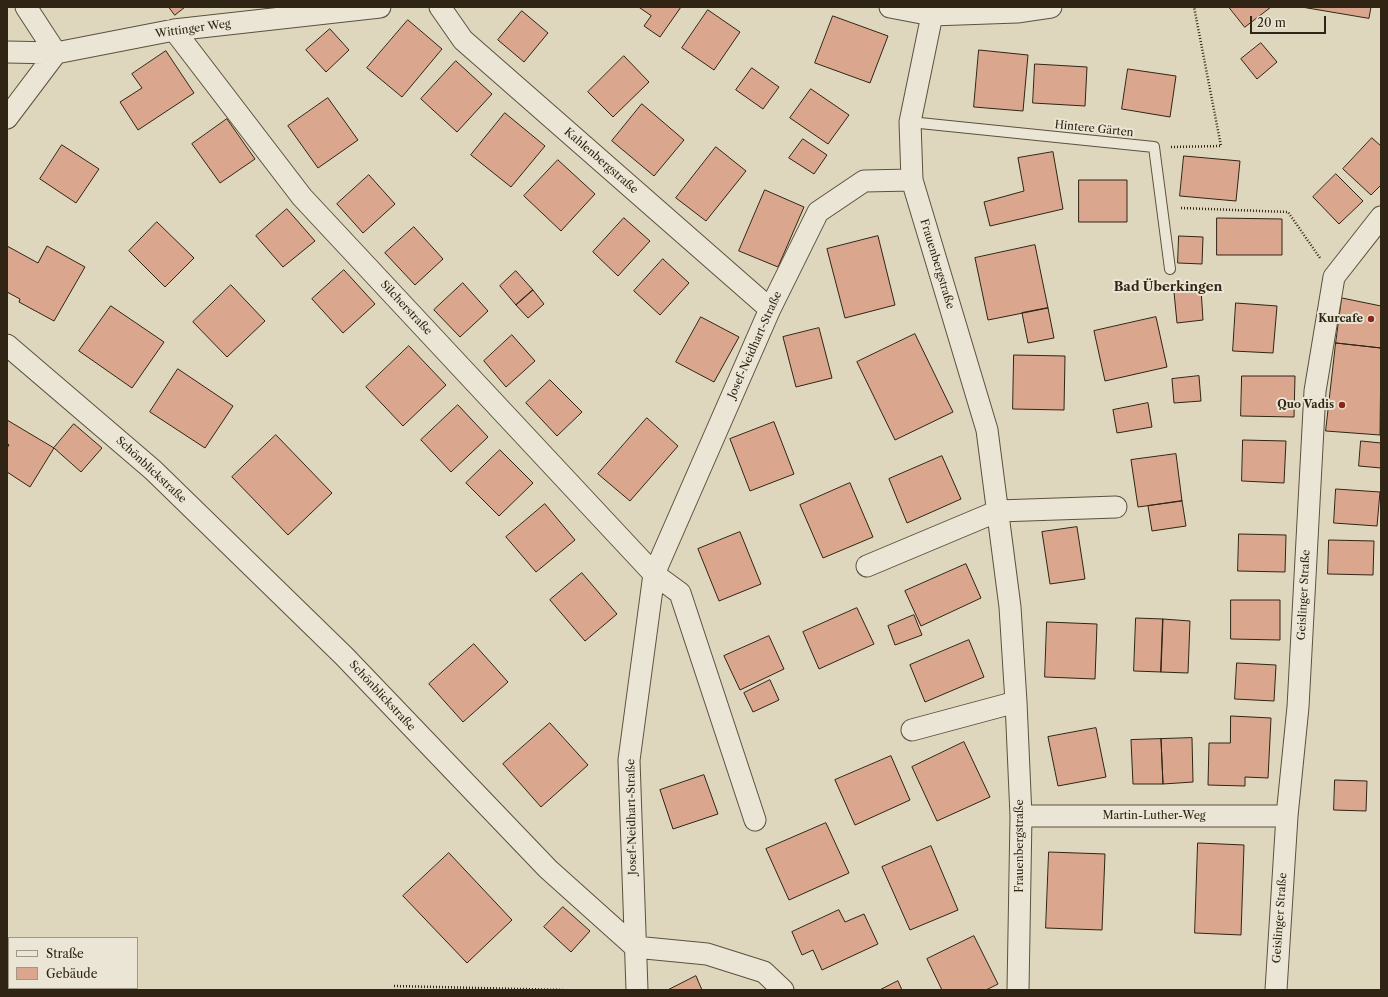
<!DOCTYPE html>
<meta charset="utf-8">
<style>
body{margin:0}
#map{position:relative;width:1388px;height:997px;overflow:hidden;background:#ded7bd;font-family:"Libre Caslon Text",serif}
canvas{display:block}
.frame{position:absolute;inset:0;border:8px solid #302414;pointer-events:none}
.legend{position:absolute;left:8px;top:937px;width:130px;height:52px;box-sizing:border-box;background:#eae5d4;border:1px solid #a09887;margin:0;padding:5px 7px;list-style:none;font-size:12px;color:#302414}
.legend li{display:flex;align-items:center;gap:8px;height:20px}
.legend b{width:20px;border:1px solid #a09887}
.scale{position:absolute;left:1250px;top:16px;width:76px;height:18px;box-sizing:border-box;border:2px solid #302414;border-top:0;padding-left:5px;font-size:12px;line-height:14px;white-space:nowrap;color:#302414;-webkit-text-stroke:3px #eae5d4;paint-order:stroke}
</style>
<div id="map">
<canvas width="1388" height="997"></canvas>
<div class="frame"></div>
<ul class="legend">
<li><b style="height:5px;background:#eae5d4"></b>Straße</li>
<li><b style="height:11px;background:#daa78e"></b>Gebäude</li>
</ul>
<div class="scale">20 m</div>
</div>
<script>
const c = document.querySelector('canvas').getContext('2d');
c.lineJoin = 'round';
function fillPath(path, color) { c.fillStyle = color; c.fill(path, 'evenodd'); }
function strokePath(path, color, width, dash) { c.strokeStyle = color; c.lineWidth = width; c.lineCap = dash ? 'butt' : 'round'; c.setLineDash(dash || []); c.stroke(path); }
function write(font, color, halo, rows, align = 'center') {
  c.font = font + ' "Libre Caslon Text",serif'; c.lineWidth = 4; c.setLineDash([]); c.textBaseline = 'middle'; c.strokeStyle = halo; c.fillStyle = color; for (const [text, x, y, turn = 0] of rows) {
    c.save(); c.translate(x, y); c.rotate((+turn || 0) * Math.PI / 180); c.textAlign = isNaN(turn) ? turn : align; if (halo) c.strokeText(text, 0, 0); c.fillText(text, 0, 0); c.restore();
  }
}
const building = new Path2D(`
 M169 7H185L175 15Z
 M639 7H681L660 37 644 26 651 16Z
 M1229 7H1271L1245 27Z
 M1302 7H1371L1369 18Z
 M708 10 740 32 714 70 682 48Z
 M522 11 548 33 524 62 498 40Z
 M833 16 888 36 870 83 815 63Z
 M408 20 442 49 402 97 367 68Z
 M330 29 349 50 326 72 306 50Z
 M1261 43 1277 62 1257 79 1241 59Z
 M979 50 1028 55 1023 111 974 107Z
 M166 51 194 93 138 130 120 102 142 88 132 74Z
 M624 56 649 82 613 117 588 92Z
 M456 61 492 94 457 132 421 99Z
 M1035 64 1087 67 1085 106 1033 103Z
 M752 68 779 87 763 109 736 90Z
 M1128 69 1176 76 1170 117 1122 109Z
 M811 89 849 115 828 144 790 118Z
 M328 98 358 140 318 168 288 126Z
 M642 104 684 140 654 176 612 141Z
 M505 113 545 146 511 187 471 155Z
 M227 119 255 159 220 183 192 144Z
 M1372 138 1381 146V185L1371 195 1343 169Z
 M803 139 827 155 814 174 789 158Z
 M62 145 99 169 76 203 40 179Z
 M716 147 746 171 706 221 676 198Z
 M1053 152 1063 209 990 226 984 202 1024 191 1018 158Z
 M1184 156 1240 161 1236 201 1180 196Z
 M558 160 595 194 561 231 524 196Z
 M1336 174 1363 201 1339 224 1313 197Z
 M369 175 395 204 363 233 337 204Z
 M1079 180H1127V222H1079Z
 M765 190 804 207 778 267 739 251Z
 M287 209 315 241 283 267 256 236Z
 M624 218 650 241 618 276 593 252Z
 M1217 218 1282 219V255H1217Z
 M157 222 194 258 165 287 129 251Z
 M414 227 443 259 415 285 385 253Z
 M878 236 895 305 845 318 827 249Z
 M1179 236 1203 237 1202 264 1178 263Z
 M1035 245 1048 308 988 320 975 258Z
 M7 246 38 263 47 246 85 267 54 321 19 302 20 299 7 292Z
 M663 259 689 283 660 315 634 291Z
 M344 270 375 304 343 333 312 299Z
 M516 271 533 290 516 305 500 286Z
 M463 283 488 311 460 337 434 310Z
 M231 285 265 321 227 357 193 322Z
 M1201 289 1203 320 1177 323 1174 292Z
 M533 290 544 304 528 318 516 305Z
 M1342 298 1381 306V348L1336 343Z
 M1236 303 1277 306 1273 353 1233 351Z
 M111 306 164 342 132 388 79 351Z
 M1048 308 1054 338 1028 343 1022 313Z
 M701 317 739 337 714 382 676 362Z
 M1156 317 1167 367 1105 381 1094 331Z
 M819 328 832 378 796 387 783 337Z
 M915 334 953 412 895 440 857 362Z
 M512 335 535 361 506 387 484 361Z
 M1336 343 1381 348 1380 435 1326 431Z
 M409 346 446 385 403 426 366 387Z
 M1014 355 1065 356 1064 410 1013 409Z
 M178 369 233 406 205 448 150 412Z
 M1199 376 1201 401 1174 403 1172 379Z
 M1242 376H1295L1294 417 1241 416Z
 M550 380 582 412 557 436 526 403Z
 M1148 403 1152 427 1117 433 1113 410Z
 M458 405 488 437 451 472 421 440Z
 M647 418 678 446 630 501 598 474Z
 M7 420 54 448 30 487 7 472V448L9 445 7 443Z
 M774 422 794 474 750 491 730 439Z
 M74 424 102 448 81 472 54 448Z
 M276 435 332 493 288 535 232 477Z
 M1243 440 1286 441 1284 483 1242 481Z
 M1361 441 1381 443V468L1359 466Z
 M500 450 533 483 499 516 466 483Z
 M1176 454 1182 501 1138 507 1131 460Z
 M942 456 961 499 907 523 889 479Z
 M850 483 873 537 823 558 800 505Z
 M1336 489 1380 492 1377 526 1334 523Z
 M1182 501 1186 526 1152 531 1148 506Z
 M545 504 575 540 536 572 506 537Z
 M1077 527 1085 579 1050 584 1042 532Z
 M740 532 761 584 719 601 698 549Z
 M1239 534 1286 535 1285 572 1238 571Z
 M1329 540 1374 541 1373 575 1328 574Z
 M966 564 981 598 921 626 905 591Z
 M582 573 617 614 585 641 550 600Z
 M1231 600H1280V640L1231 639Z
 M857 608 874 644 819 669 803 632Z
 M914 615 922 635 895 645 888 626Z
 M1136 618 1163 619 1161 672 1134 671Z
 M1163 619 1190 621 1188 673 1161 672Z
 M1047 622 1097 624 1095 679 1045 677Z
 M769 636 784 669 740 690 724 656Z
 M969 640 984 677 925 702 910 665Z
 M474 644 508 682 463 722 429 684Z
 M1237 663 1276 665 1274 701 1235 699Z
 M770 680 779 700 753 712 744 693Z
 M1231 716 1271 718 1268 778 1245 777V786L1208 785 1209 743H1230Z
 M550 723 588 765 541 807 503 764Z
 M1096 728 1106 777 1058 786 1048 737Z
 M1192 738 1193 782 1163 784 1161 739Z
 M1161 739 1163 784H1133L1131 740Z
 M964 742 990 797 937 821 912 767Z
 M891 756 910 800 855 825 835 780Z
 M704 775 718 814 673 829 660 790Z
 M1335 780 1367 781 1366 811 1334 810Z
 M826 823 849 873 789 900 766 849Z
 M1198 843 1244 845 1241 935 1195 933Z
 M931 846 958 910 910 930 882 867Z
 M1049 852 1105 854 1102 930 1046 928Z
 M449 853 512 920 467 963 403 896Z
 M563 907 590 931 571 952 544 927Z
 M839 910 845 922 864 914 878 944 822 970 813 950 802 955 792 932Z
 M974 936 998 984 986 990H942L927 959Z
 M696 976 702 990H668Z
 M898 981 902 990H880Z`);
fillPath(building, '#daa78e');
strokePath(building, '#302414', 1);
const lane = new Path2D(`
 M910 122 1154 147 1170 269`);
const street = new Path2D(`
 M440 7 463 40 770 309
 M890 7 932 15 1017 12 1051 7
 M930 7 932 15 910 122 912 180 987 430 1010 607 1016 702 1021 816 1018 990
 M174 30 302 197 654 574 680 593 755 820
 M7 52 56 53 174 30 380 7
 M7 118 56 53 26 7
 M7 345 153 470 344 656 548 869 635 947 707 954 764 972 783 990
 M867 566 998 511 1116 507
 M912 730 1016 702
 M1021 816H1287
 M637 990 629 760 654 574 770 309 818 212 864 181 912 180
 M1276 990 1287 816 1298 707 1315 391 1334 277 1381 217`);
strokePath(lane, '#5c513e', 12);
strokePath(street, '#5c513e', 23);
strokePath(new Path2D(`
 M1171 147 1221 146 1194 7
 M1181 208 1288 212 1320 258
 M394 986 565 990`), '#302414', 2.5, [1, 2]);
strokePath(lane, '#eae5d4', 10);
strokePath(street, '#eae5d4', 21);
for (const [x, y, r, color] of [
 [1371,319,4,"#8f2418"],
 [1342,405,4,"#8f2418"]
]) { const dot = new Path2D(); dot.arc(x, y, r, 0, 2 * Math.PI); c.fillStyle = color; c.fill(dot); strokePath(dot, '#eae5d4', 1.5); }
write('11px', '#302414', '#eae5d4', [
 ["Wittinger Weg",193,29,-8],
 ["Hintere Gärten",1094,129,6],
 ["Kahlenbergstraße",601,161,41],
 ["Frauenbergstraße",937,264,73],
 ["Silcherstraße",406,308,47],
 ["Josef-Neidhart-Straße",755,345,-66],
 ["Schönblickstraße",151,470,43],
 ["Geislinger Straße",1304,595,-87],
 ["Schönblickstraße",382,696,47],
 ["Martin-Luther-Weg",1154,816],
 ["Josef-Neidhart-Straße",632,817,-91],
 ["Frauenbergstraße",1020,846,-90],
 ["Geislinger Straße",1280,918,-86]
]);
write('bold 11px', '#302414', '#eae5d4', [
 ["Kurcafe",1363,319],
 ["Quo Vadis",1334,405]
], 'right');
write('bold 13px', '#302414', '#eae5d4', [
 ["Bad Überkingen",1168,287]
]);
</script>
